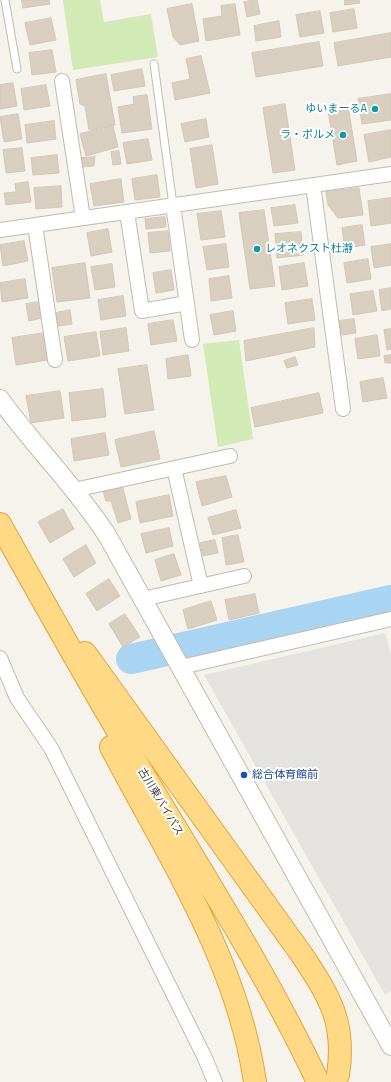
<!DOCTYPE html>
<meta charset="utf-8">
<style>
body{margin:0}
canvas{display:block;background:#f6f3ec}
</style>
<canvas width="391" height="1082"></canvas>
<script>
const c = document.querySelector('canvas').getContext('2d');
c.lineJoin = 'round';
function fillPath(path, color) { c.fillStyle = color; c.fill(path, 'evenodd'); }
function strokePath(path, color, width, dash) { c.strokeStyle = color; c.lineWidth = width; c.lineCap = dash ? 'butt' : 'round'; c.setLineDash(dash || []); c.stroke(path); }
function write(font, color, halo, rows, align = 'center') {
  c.font = font + ' "Titillium Web","Noto Sans JP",sans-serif'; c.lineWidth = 4; c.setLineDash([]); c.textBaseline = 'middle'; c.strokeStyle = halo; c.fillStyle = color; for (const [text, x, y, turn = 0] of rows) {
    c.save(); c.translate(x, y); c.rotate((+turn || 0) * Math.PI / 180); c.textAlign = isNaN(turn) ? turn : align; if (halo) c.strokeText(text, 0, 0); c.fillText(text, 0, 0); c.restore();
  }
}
fillPath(new Path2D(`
 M63 0H100L104 22 151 14 158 57 73 70Z
 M239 340 253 439 218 447 203 344Z`), '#d2eab5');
fillPath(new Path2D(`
 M385 633 391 655V991L385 995 204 675Z`), '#e5e3e0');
strokePath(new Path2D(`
 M131 659 391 600`), '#a9d4f2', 30);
const building = new Path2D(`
 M22 0H49L50 4 23 8Z
 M257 0 260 14 247 17 244 2Z
 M345 0H359L360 3 345 5Z
 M192 4 199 41 180 45 173 37 167 9Z
 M235 4 240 35 206 41 203 19 222 16 221 6Z
 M354 9 357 28 333 32 330 13Z
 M320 11 324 33 300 37 296 15Z
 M51 18 56 40 30 45 25 23Z
 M279 21 281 37 256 41 254 26Z
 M391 33V57L338 66 334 43Z
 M319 42 323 66 256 77 252 53Z
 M52 50 56 72 32 75 29 53Z
 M201 56 210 93 175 100 172 83 190 79 186 59Z
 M142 69 145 86 114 91 111 75Z
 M106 74 115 125 89 130 85 106 80 104 76 80Z
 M13 83 17 106 0 109V85Z
 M46 85 50 106 24 110 21 89Z
 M391 94V120L362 124 358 99Z
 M147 95 152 129 122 133 118 107 134 104 133 97Z
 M285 104 295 170 273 173 263 108Z
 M348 106 357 161 337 165 328 110Z
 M18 114 22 139 4 142 0 117Z
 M206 119 209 137 185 142 181 124Z
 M54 121 56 139 27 143 25 125Z
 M113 126 118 147 86 156 80 134Z
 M391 130V157L369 162 364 135Z
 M148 139 152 160 127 164 123 143Z
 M212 145 218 184 196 188 190 149Z
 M22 148 25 171 6 173 3 150Z
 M119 151 121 164 113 165 111 152Z
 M57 155 59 173 33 175 31 158Z
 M95 157 94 166 82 167V158Z
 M157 175 160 197 135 200 132 179Z
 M121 179 124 202 94 206 90 184Z
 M28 182 31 202 6 205 4 193 16 192 15 184Z
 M61 186 62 207 36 209 34 188Z
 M359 188 363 215 338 218 328 205 326 192Z
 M391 198V223L371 226 368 201Z
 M295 205 298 223 274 226 271 208Z
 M264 210 275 286 250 289 239 213Z
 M221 211 225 237 201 240 197 214Z
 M165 217 166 227 146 229 145 219Z
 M362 225 365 245 345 248 342 228Z
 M108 229 112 252 91 256 87 233Z
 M168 231 170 251 150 253 148 233Z
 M301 232 303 255 277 258 275 234Z
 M24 241 28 261 3 266 0 245Z
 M226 244 229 267 207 270 203 247Z
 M391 244V265L374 268 371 247Z
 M368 259 371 279 347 283 344 263Z
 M85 263 90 298 57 302 52 268Z
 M304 263 308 286 282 290 279 267Z
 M112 264 115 287 95 290 91 267Z
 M171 270 174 290 156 293 153 273Z
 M229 276 232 298 211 301 209 279Z
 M25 279 28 298 2 302 0 283Z
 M391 288V309L382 311 379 290Z
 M373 291 377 311 353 315 350 294Z
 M123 296 126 316 101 320 98 300Z
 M312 299 315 320 288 324 285 303Z
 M39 302 42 318 29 321 26 304Z
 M70 310 72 324 58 326 56 313Z
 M233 311 236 331 214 335 210 315Z
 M354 319 356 333 342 335 339 321Z
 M173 320 177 341 151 345 148 324Z
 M126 328 129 351 103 355 100 332Z
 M314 328 315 347 246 361 244 341Z
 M391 329V349L387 350 384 330Z
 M96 332 100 356 68 361 64 337Z
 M44 333 48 360 16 365 12 338Z
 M377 335 380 356 358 359 355 339Z
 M188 355 191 376 168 379 166 359Z
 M391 355V363H385L384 356Z
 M295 357 298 365 287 368 284 361Z
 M147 365 154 410 125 414 118 369Z
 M383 378 387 398 363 402 360 382Z
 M103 389 106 417 72 421 69 393Z
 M60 391 64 418 31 423 26 396Z
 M319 393 323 413 255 427 251 408Z
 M154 431 160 459 121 467 115 440Z
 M105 433 109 455 74 461 71 439Z
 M226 476 232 497 202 506 196 482Z
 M122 485 131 519 118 523 111 501H106L103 491Z
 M169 495 173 516 140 523 136 502Z
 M63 509 74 529 50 543 38 522Z
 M236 510 241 528 213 535 208 518Z
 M169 528 173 546 146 553 141 534Z
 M238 535 244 562 226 565 222 538Z
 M215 540 218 553 203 556 200 543Z
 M86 545 96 563 74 577 63 559Z
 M174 554 181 575 161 581 155 560Z
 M109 579 120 596 97 611 86 594Z
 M255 594 259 613 229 620 225 600Z
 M211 601 217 620 188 629 183 610Z
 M125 614 140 637 123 647 109 624Z`);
fillPath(building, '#d8cfc1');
strokePath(building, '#d3c7b4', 1);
const service = new Path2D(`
 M5 0 17 69
 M154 64 173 205`);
const minor = new Path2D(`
 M62 81 83 218
 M313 185 343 409
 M173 205 192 340
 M127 212 142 311 187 303
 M35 225 55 360
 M0 230 391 174
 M174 468 201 586
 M74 490 230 456
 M143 599 244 576
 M0 658 17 698 51 748 204 1056 215 1082
 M181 667 391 619`);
const tertiary = new Path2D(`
 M0 399C34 446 75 486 107 535L391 1046`);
const trunk = new Path2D(`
 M0 524C49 612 99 701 151 787 209 884 270 980 318 1082
 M85 653 302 955C330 997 346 1023 338 1075
 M111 747C168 856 237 959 255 1082`);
strokePath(service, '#c2bbae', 9);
strokePath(minor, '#c2bbae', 16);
strokePath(tertiary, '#c2bbae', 20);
strokePath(trunk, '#e0a43c', 24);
strokePath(service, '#fff', 7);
strokePath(minor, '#fff', 14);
strokePath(tertiary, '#fff', 18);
strokePath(trunk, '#ffd985', 22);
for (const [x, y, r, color] of [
 [375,109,4,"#0f9aa8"],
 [343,135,4,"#0f9aa8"],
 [257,249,4,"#0f9aa8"],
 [244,775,4,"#1a4fb4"]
]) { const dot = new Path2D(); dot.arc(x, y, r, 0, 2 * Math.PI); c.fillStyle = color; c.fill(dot); strokePath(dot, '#fff', 1.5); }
write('11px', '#0d838f', '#fff', [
 ["ゆいまーるA",367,109],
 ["ラ・ポルメ",335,135],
 ["レオネクスト杜瀞",265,249,"left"]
], 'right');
write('11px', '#164399', '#fff', [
 ["総合体育館前",252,775]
], 'left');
write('11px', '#4b4439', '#fff', [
 ["古川東バイパス",160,802,59]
]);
</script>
